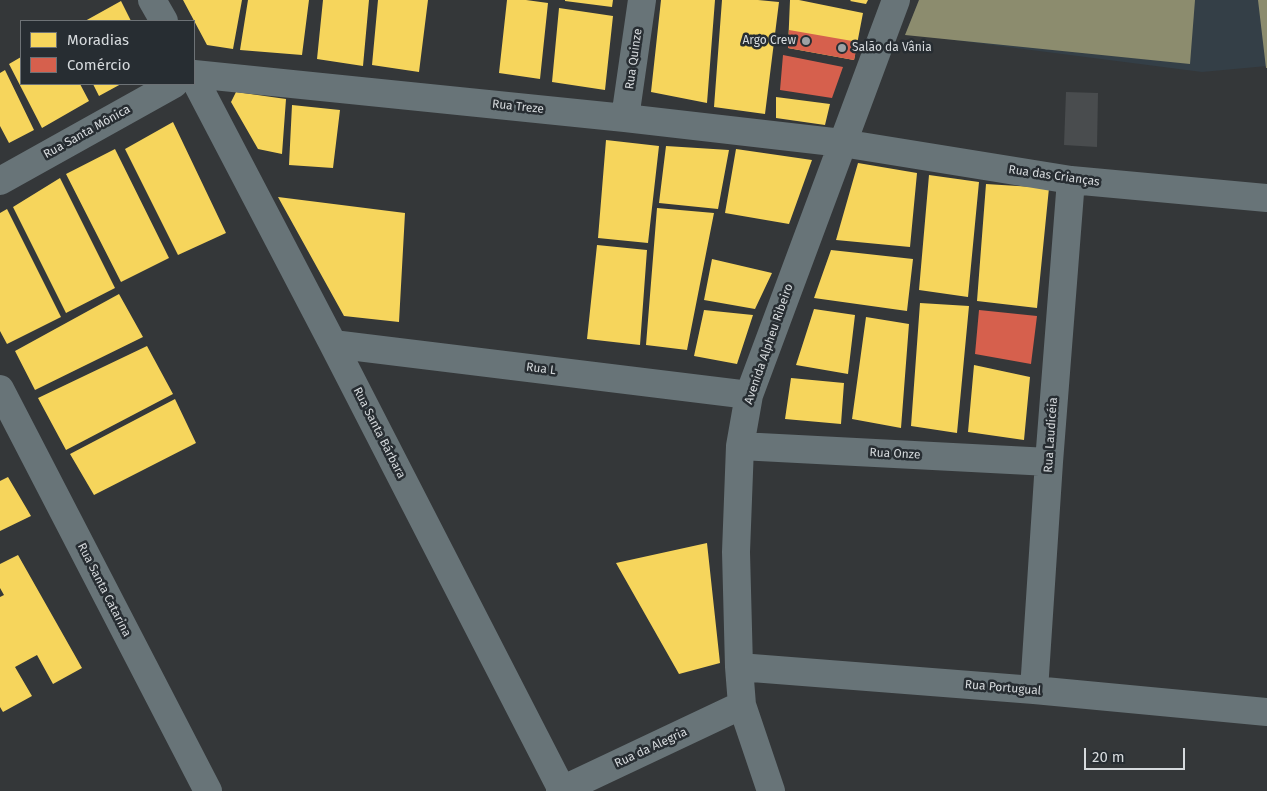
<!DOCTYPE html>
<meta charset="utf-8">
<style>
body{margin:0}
#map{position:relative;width:1267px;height:791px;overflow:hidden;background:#343739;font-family:"Fira Sans",sans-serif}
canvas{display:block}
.legend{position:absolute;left:20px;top:20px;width:175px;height:65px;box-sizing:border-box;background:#272d32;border:1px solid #6d7276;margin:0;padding:6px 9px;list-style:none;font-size:15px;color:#d6dadd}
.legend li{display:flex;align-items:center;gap:10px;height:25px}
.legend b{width:25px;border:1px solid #6d7276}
.scale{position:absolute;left:1084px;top:748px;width:101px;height:22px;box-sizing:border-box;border:2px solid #d6dadd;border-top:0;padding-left:6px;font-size:15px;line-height:18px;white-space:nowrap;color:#d6dadd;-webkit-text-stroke:4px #272d32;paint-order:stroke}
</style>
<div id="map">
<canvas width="1267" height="791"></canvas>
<ul class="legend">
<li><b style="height:14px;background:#f6d55c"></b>Moradias</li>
<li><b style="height:14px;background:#d6604d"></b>Comércio</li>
</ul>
<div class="scale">20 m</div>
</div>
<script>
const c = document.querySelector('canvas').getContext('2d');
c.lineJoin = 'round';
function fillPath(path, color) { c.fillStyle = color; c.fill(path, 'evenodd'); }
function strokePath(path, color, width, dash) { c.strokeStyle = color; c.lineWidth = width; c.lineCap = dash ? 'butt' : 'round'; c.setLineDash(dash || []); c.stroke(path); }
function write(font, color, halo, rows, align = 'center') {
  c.font = font + ' "Fira Sans",sans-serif'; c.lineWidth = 5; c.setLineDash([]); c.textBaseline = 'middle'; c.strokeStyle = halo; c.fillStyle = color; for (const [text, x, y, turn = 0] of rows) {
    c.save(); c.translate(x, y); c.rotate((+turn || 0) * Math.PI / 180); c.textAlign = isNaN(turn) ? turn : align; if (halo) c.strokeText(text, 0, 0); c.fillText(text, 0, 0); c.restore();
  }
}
fillPath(new Path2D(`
 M921 0H1267V66L1202 72 907 34Z`), '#343f47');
fillPath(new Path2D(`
 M183 0H242L233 49 207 45Z
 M248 0H309L302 55 240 50Z
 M323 0H369L363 66 317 59Z
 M378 0H428L419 72 372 65Z
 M507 0H526L548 3 540 79 499 73Z
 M565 0H613L612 7 565 1Z
 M661 0H715L707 103 651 92Z
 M722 0H758L779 2 765 114 714 107Z
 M790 0H799L863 13 854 60 788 48Z
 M851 0H868L866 4 850 1Z
 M121 1 131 21H85Z
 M559 8 613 16 605 90 552 82Z
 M21 57V84H80L89 101 42 128 9 64Z
 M5 70 34 130 9 143 0 126V73Z
 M93 84H121L99 96Z
 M236 92 286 99 282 154 258 149 231 102Z
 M776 97 830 104 825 125 776 118Z
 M292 105 340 110 333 168 289 165Z
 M173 122 226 233 178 255 125 149Z
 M606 140 659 146 648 243 598 238Z
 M666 146 729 150 718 209 659 203Z
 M115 149 169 258 121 282 66 174Z
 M736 149 812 160 789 224 725 213Z
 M858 163 917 173 910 247 836 240Z
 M929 175 979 182 968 297 919 290Z
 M60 178 115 288 66 313 13 207Z
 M986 184 1049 188 1037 308 977 301Z
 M278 197 405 213 399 322 344 316Z
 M657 208 714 213 687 350 646 345Z
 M7 209 61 317 7 344 0 331V213Z
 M597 245 647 250 640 345 587 339Z
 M831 250 913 259 907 311 814 298Z
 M712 259 772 273 755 309 704 300Z
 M119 294 143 337 35 390 15 351Z
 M920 303 969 306 957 433 911 426Z
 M814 309 855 315 848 374 796 365Z
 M704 310 753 315 737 364 694 356Z
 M866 317 909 324 901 428 852 419Z
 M147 346 173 394 66 450 38 398Z
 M974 365 1030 377 1024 440 968 432Z
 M791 378 844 383 841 424 785 419Z
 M175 399 196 443 94 495 70 454Z
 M8 477 31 516 0 531V481Z
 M707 543 720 663 679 674 616 563Z
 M18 555 82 668 53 684 37 655 15 667 32 696 3 712 0 707V597L4 595 0 588V564Z`), '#f6d55c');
fillPath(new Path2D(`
 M789 30 858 42 854 60 788 48Z
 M783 55 843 67 832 98 780 90Z
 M979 310 1037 316 1031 364 975 354Z`), '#d6604d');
fillPath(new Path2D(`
 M919 0H1195L1190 64 905 35Z
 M1258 0H1267V68H1266Z`), '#8c8c6e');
fillPath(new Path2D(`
 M1066 92 1098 93 1097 147 1064 145Z`), '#494c4e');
strokePath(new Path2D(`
 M152 0 164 21
 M194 74 625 118 842 143 1071 180 1267 198
 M194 78 333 344 562 790
 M625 118 642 0
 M0 181 174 84
 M333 344 749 395
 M0 389 208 791
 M740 446 1049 462
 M739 667 1034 690 1267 712
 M1034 690 1049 462 1071 180
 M560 791 742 705
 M771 791 742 705 739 667 736 552 740 446 749 395 896 0`), '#687478', 28);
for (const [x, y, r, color] of [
 [806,41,5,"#9da1a4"],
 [842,48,5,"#9da1a4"]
]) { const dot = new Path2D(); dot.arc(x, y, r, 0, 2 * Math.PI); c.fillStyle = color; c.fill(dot); strokePath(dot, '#272d32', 2); }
write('12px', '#d6dadd', '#272d32', [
 ["Argo Crew",796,41],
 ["Salão da Vânia",852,48,"left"]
], 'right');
write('12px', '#d6dadd', '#272d32', [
 ["Rua Quinze",634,59,-82],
 ["Rua Treze",518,107,6],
 ["Rua Santa Mônica",87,132,-29],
 ["Rua das Crianças",1054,176,8],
 ["Avenida Alpheu Ribeiro",769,344,-71],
 ["Rua L",541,369,7],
 ["Rua Santa Bárbara",379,433,63],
 ["Rua Laudicéia",1051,435,-86],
 ["Rua Onze",895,454,3],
 ["Rua Santa Catarina",104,590,63],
 ["Rua Portugual",1003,688,5],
 ["Rua da Alegria",651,748,-25]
]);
</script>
